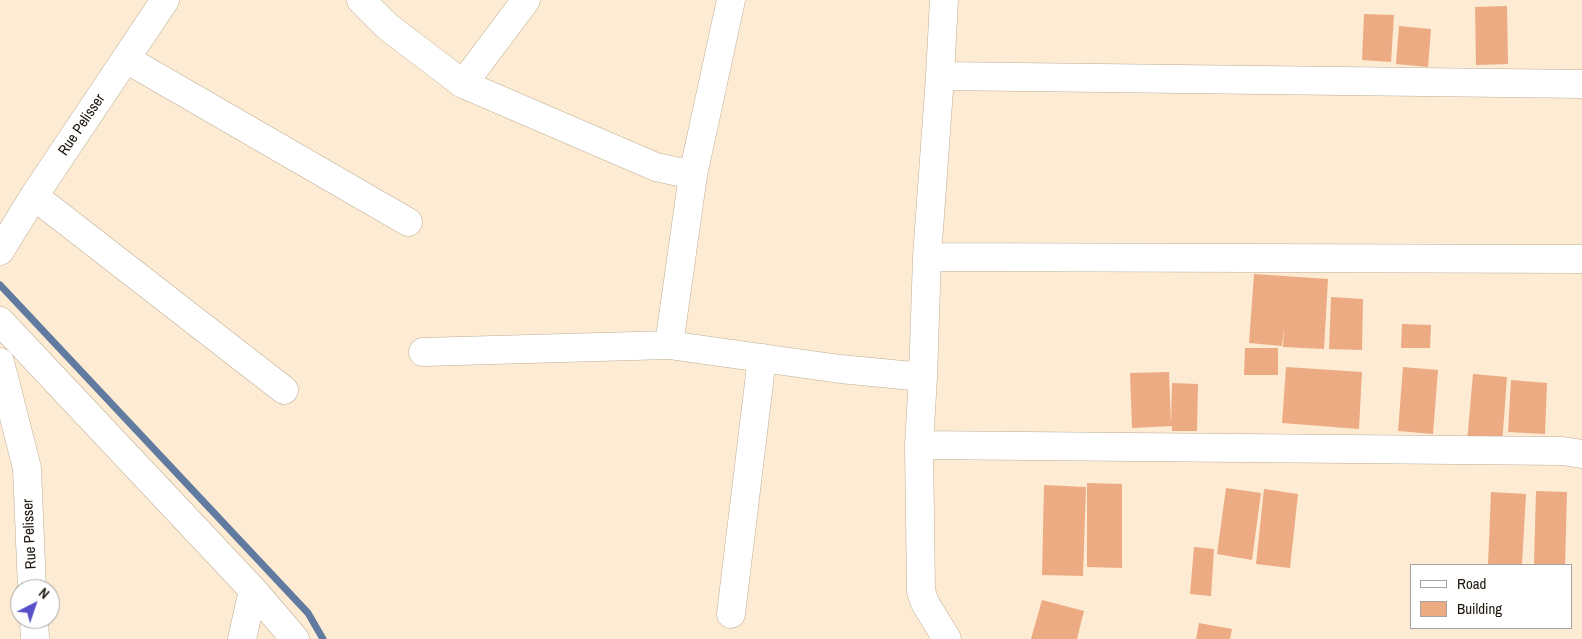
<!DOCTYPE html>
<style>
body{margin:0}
#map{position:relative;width:1582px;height:639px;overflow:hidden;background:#fdebd3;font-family:"Archivo Narrow",sans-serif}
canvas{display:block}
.legend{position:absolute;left:1410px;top:564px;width:162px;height:65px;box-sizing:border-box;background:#fff;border:1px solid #a5a39f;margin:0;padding:6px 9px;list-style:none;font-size:15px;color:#1e180f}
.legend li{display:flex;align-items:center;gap:10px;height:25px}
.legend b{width:25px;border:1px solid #a5a39f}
.north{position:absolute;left:10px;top:579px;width:50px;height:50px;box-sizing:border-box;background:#fff;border:1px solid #a5a39f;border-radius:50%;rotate:41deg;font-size:14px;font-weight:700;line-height:20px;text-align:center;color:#1e180f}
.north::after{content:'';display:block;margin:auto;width:18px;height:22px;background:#564fc7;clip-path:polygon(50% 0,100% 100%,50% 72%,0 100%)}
</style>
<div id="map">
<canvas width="1582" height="639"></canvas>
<ul class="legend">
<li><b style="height:6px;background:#fff"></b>Road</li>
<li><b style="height:14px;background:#edab83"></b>Building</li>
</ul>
<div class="north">N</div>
</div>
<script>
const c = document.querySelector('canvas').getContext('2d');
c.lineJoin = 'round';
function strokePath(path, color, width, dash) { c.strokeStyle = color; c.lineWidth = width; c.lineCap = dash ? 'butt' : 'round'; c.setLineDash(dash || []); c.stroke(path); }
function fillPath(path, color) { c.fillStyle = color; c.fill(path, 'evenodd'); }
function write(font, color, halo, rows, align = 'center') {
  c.font = font + ' "Archivo Narrow",sans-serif'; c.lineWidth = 4.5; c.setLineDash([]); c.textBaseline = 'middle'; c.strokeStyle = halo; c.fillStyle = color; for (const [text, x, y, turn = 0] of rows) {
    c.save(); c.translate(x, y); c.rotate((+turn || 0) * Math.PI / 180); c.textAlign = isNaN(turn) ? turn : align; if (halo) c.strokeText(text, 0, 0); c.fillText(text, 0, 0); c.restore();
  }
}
strokePath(new Path2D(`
 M0 285 308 613 323 639`), '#617aa0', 7);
fillPath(new Path2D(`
 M1507 6 1508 64 1476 65 1475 7Z
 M1364 14 1394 15 1391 62 1362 60Z
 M1399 26 1431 29 1428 67 1396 64Z
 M1254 274 1328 279 1324 349 1283 347 1284 328 1282 346 1249 343Z
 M1331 297 1363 299 1362 350 1329 349Z
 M1402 324 1431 325 1430 348H1401Z
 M1245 348H1278V375H1244Z
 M1286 367 1362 372 1359 429 1282 423Z
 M1403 367 1438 370 1433 434 1398 431Z
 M1169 372 1171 424 1172 383 1198 384 1197 431H1172V426L1132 428 1130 373Z
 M1473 374 1507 377 1502 445 1467 442Z
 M1511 380 1547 383 1545 434 1508 432Z
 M1087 483 1122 484V568L1087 567Z
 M1044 485 1086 487 1083 576 1042 575Z
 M1226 488 1261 493 1252 560 1217 554Z
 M1264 489 1298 494 1290 568 1256 564Z
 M1536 491 1567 492 1565 565 1534 564Z
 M1491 492 1526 494 1522 565H1488Z
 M1194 547 1214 549 1211 596 1190 594Z
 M1042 600 1084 611 1077 639H1031Z
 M1199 623 1232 629 1230 639H1196Z`), '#edab83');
const minor = new Path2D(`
 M361 0 388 27 463 84 656 167 693 175
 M944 0 940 76 927 257 923 377 919 445 921 591 925 603 947 639
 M126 59 408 222
 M940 76 1582 84
 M463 84 526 0
 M34 196 284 390
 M0 251 34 196 165 0
 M927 257 1582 259
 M0 321 253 590 295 639
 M669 345 693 175 731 0
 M423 352 669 345 840 369 923 377
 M0 362 27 468 32 589
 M919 445 1562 451 1582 454
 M731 614 762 358
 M34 619 35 639
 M242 639 253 590`);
strokePath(minor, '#bead96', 29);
strokePath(minor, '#fff', 28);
write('15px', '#1e180f', '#fff', [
 ["Rue Pelisser",82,125,-56],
 ["Rue Pelisser",30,534,-93]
]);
</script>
